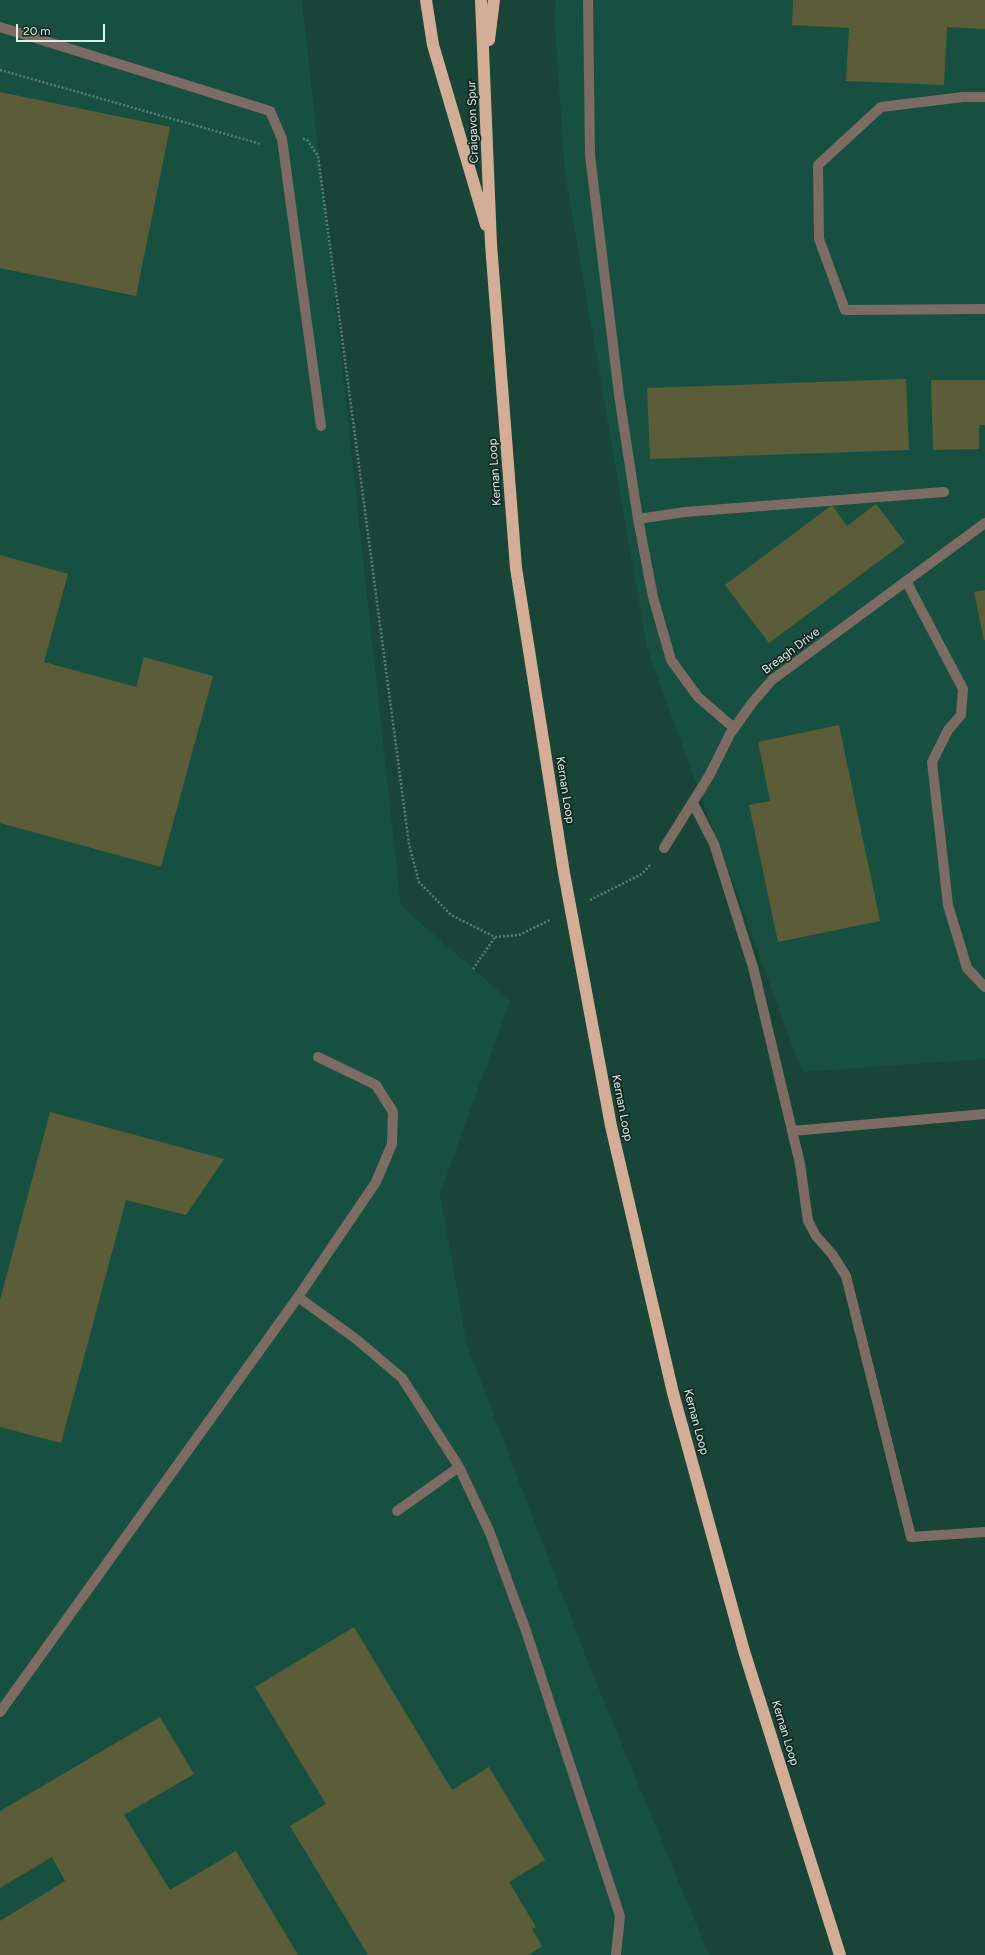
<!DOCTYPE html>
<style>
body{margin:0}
#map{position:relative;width:985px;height:1955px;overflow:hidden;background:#184538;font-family:Figtree,sans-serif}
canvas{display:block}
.scale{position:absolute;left:16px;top:24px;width:89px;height:18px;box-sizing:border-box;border:2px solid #d8f0e7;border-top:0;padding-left:5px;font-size:12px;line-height:14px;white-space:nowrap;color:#d8f0e7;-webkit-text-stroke:3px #152721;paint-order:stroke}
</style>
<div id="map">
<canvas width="985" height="1955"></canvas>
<div class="scale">20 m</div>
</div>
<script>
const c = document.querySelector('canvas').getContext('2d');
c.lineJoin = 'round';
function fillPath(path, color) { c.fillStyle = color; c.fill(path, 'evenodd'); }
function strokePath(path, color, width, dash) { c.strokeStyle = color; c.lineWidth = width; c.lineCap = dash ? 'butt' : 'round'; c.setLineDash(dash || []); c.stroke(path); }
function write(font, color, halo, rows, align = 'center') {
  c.font = font + ' Figtree,sans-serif'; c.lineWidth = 3.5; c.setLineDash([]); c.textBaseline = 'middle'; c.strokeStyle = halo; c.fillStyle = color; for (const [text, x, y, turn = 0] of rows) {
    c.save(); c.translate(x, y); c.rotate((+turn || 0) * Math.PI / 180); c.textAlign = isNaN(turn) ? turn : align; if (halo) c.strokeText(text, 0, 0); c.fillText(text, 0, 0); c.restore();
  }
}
fillPath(new Path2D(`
 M0 0H302L401 906 510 1001 440 1194 467 1345 591 1670 709 1955H0Z
 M556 0H985V1059L802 1072 647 649 565 174 554 14Z`), '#175040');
fillPath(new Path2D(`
 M793 0H985V29L947 27 944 85 846 81 849 28 792 25Z
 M0 92 170 127 136 296 0 268Z
 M906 379 909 450 650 459 647 388Z
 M931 380H985V425H979V449L933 450Z
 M876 504 905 542 769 643 725 585 832 505 847 526Z
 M0 555 68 574 44 662 136 687 144 657 213 676 161 867 0 823Z
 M985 590V640H984L974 592Z
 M839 725 880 921 778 942 749 805 770 801 758 742Z
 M50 1112 224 1159 186 1215 126 1200 61 1443 0 1427V1300Z
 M354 1627 452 1790 489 1767 545 1860 509 1882 536 1927 532 1929 542 1946 529 1955H368L290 1826 326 1804 255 1687Z
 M160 1717 194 1774 124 1815 170 1890 236 1851 298 1955H0V1921L65 1881 52 1857 0 1888V1811Z`), '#5b5d38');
strokePath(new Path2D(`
 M0 70 261 144
 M303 139 307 140 318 156 409 844 419 882 451 915 495 937 519 935 550 920
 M590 900 642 874 651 864
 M473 969 495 937`), '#597f73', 2.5, [2, 2]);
strokePath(new Path2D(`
 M588 0 590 155 619 395 638 519 653 597 671 660 698 697 734 728
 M0 27 270 111 282 139 321 426
 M985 97H963L881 107 818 165 819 239 845 310 985 309
 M638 519 685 512 944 492
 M906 581 963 689 961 715 948 730 932 762 948 905 967 968 985 987
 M693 803 714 844 753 967 800 1164 808 1221 816 1236 832 1254 846 1276 911 1537 985 1532
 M664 848 709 776 730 734 752 703 772 680 985 523
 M792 1131 985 1114
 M298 1297 356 1339 402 1378 459 1467 490 1533 526 1631 620 1916 616 1955
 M397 1511 459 1467
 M0 1712 298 1297 376 1182 392 1144 393 1112 376 1085 318 1057`), '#7c6c63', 10);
strokePath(new Path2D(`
 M426 0 433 45 486 225
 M481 0 491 244 516 568 564 873 611 1126 673 1393 744 1651 840 1955
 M489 40 494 0`), '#d4ad97', 12);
write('12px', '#d8f0e7', '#152721', [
 ["Craigavon Spur",473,122,-92],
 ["Kernan Loop",495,472,-94],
 ["Breagh Drive",791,651,-37],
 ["Kernan Loop",565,790,81],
 ["Kernan Loop",622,1108,79],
 ["Kernan Loop",696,1422,75],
 ["Kernan Loop",785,1733,73]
]);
</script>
